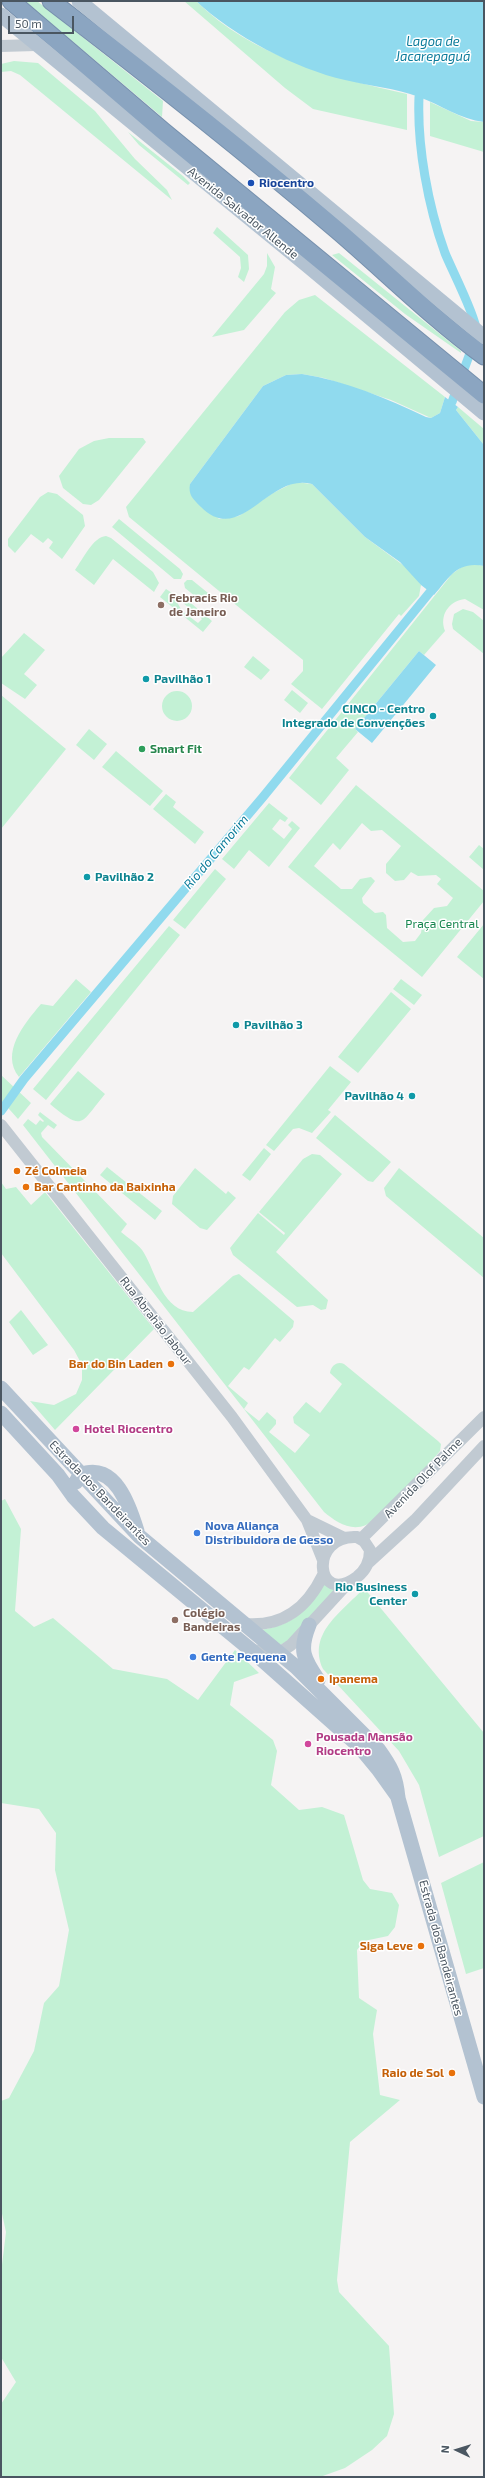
<!DOCTYPE html>
<meta charset="utf-8">
<style>
body{margin:0}
#map{position:relative;width:485px;height:2478px;overflow:hidden;background:#f5f3f3;font-family:"Exo 2",sans-serif}
canvas{display:block}
.frame{position:absolute;inset:0;border:2px solid #4a5661;pointer-events:none}
.north{position:absolute;left:437px;top:2430px;width:40px;height:40px;-webkit-text-stroke:3px #fff;paint-order:stroke;rotate:274deg;font-size:11px;font-weight:700;line-height:16px;text-align:center;color:#4a5661}
.north::after{content:'';display:block;margin:auto;width:14px;height:18px;background:#4a5661;clip-path:polygon(50% 0,100% 100%,50% 72%,0 100%)}
.scale{position:absolute;left:8px;top:16px;width:66px;height:18px;box-sizing:border-box;border:2px solid #4a5661;border-top:0;padding-left:5px;font-size:12px;line-height:14px;white-space:nowrap;color:#4a5661;-webkit-text-stroke:3px #fff;paint-order:stroke}
</style>
<div id="map">
<canvas width="485" height="2478"></canvas>
<div class="frame"></div>
<div class="north">N</div>
<div class="scale">50 m</div>
</div>
<script>
const c = document.querySelector('canvas').getContext('2d');
c.lineJoin = 'round';
function fillPath(path, color) { c.fillStyle = color; c.fill(path, 'evenodd'); }
function strokePath(path, color, width, dash) { c.strokeStyle = color; c.lineWidth = width; c.lineCap = dash ? 'butt' : 'round'; c.setLineDash(dash || []); c.stroke(path); }
function write(font, color, halo, rows, align = 'center') {
  c.font = font + ' "Exo 2",sans-serif'; c.lineWidth = 3; c.setLineDash([]); c.textBaseline = 'middle'; c.strokeStyle = halo; c.fillStyle = color; for (const [text, x, y, turn = 0] of rows) {
    c.save(); c.translate(x, y); c.rotate((+turn || 0) * Math.PI / 180); c.textAlign = isNaN(turn) ? turn : align; if (halo) c.strokeText(text, 0, 0); c.fillText(text, 0, 0); c.restore();
  }
}
fillPath(new Path2D(`
 M25 1H37L163 101 162 117Z
 M184 1H196C253 57 332 77 407 94V130L313 109 285 88Z
 M14 61 38 63 95 111 135 159 167 190 172 200 20 75 11 71 1 72V64Z
 M430 102 471 121 484 122V152L430 136Z
 M128 132 183 176 190 183 188 185 139 145Z
 M217 227 248 255 249 269 244 282 238 277 241 268 240 257 213 233Z
 M267 253 275 267 271 289 276 293 244 330 212 337 264 274 267 266Z
 M339 253 461 351V353L405 314 332 255Z
 M315 295 445 397 440 413 431 418 391 400 324 378 302 374 286 375 263 386 190 484 219 519 239 516 273 493 295 482 312 484 365 537 411 571 421 585 419 596 401 616 399 614 322 709 291 684 303 671V660L129 517 126 507 285 312 299 300Z
 M458 407 484 429V445L456 410Z
 M109 438H143L146 442 99 500 91 505 83 504 63 488 59 476 79 449 94 441Z
 M48 492 57 494 83 515 85 526 62 559 49 548 53 542 48 538 43 543 31 534 15 553 8 546V539L40 497Z
 M119 519 180 569 183 574 181 579H174L112 527Z
 M106 536 111 538 153 572 159 583 154 592 113 559 94 585 75 570C83 559 93 537 106 536Z
 M473 564 484 566V610L465 599C449 601 439 615 445 631L424 655 419 651 355 729 358 732 336 758 349 770 321 805 289 778 452 574 463 566Z
 M187 580H192L208 593V599L201 601 185 588 184 583Z
 M166 589 172 593 182 611 198 623 202 619 182 602 183 598H185L212 621 203 632 160 597Z
 M463 609 473 612 484 621V654L453 629 452 624 454 614Z
 M24 633 45 650 24 674 37 685 25 699 1 683V658Z
 M253 656 270 670 261 680 244 667Z
 M292 690 308 703 300 713 284 700Z
 M162 706a15 15 0 1 1 30 0a15 15 0 1 1-30 0Z
 M1 695 66 749 1 829Z
 M89 729 107 744 94 760 76 745Z
 M116 751 163 791 150 806 102 767Z
 M356 785 484 891V901L422 977 288 867ZM362 823 371 831 382 830 401 846 386 864V873L395 881 404 880 411 872 418 876 436 875 441 879 437 884 453 898 447 906 434 908 423 920 421 933 415 941 403 942 387 928 386 915 383 912 375 913 363 903 362 898 375 881 371 877 360 879 352 889H341L314 866 333 843 340 850Z
 M166 794 176 802 173 807 204 832 195 844 153 809Z
 M269 803 288 818 285 822 280 819 272 829 284 839 292 829 288 825 292 821 300 828 269 867 249 850 234 869 222 859Z
 M479 845 484 849V870L469 857Z
 M215 869 226 879 185 929 173 920Z
 M484 924V979L457 957Z
 M169 926 180 935 46 1100 33 1089Z
 M76 979 91 992 19 1077C0 1053 24 1024 41 1004L53 1006Z
 M401 979 422 995 414 1005 393 989Z
 M391 992 411 1009 358 1073 338 1057Z
 M330 1066 351 1082 328 1110 331 1112 312 1133 299 1128 293 1129 274 1151 266 1145Z
 M78 1071 105 1094C80 1124 84 1132 50 1104Z
 M1 1075 31 1103 18 1119 1 1100Z
 M40 1112 57 1125 54 1129 48 1125 41 1133 42 1137 127 1224 121 1232C128 1238 140 1245 144 1253 156 1273 163 1312 193 1312L233 1276 239 1274 294 1321 293 1327 280 1342 275 1338 249 1370 244 1367 228 1386 248 1403 244 1409 259 1421 267 1412 276 1420V1424L269 1432 295 1453 310 1435 294 1423 293 1417 306 1402 320 1413 342 1384 330 1373C331 1366 337 1361 344 1364L438 1441 441 1444 440 1451C426 1467 383 1517 366 1525 350 1532 335 1521 324 1512L23 1125 28 1119 36 1125 40 1120 43 1122 44 1121 38 1115Z
 M335 1115 391 1162 373 1182 368 1181 316 1138Z
 M264 1148 271 1154 250 1181 242 1175Z
 M312 1154 320 1155 342 1174 276 1252 328 1300 326 1309 321 1310 313 1305 297 1307 233 1255 230 1248 258 1213 284 1235 285 1233 259 1212 303 1159Z
 M107 1167 162 1211 155 1220 100 1175Z
 M195 1168 226 1194 228 1191 236 1198 207 1230 200 1228 172 1204 173 1196Z
 M399 1168 484 1238V1278L386 1196 384 1188Z
 M1 1182 6 1189 16 1187 31 1205 45 1192 154 1329 55 1430 30 1401 54 1405 76 1394 82 1380V1365L74 1350 1 1253Z
 M21 1310 48 1345 33 1355 9 1322Z
 M5 1499 21 1529 15 1611 34 1627 53 1618 113 1669 167 1679 198 1700 235 1650 259 1673 234 1682 230 1705 273 1740 277 1751 271 1785 299 1810 322 1807 344 1815 363 1880 370 1889 392 1893 399 1905 395 1927 388 1936 364 1941 357 1950 359 1998 377 2010 373 2034 380 2095 400 2100 350 2142 337 2280 339 2292 389 2346 394 2414 387 2436 372 2450 345 2468 320 2477H1V2404L16 2382 1 2357V2273L6 2232 1 2209V2101L9 2098 34 2051 44 2003 59 1986 69 1930 55 1870 56 1833 39 1809 1 1803V1501Z
 M323 1584 336 1590 293 1638 280 1645 260 1630C293 1625 306 1612 323 1584Z
 M364 1588 484 1733V1836L439 1857 419 1785 399 1751 323 1669C307 1633 342 1612 364 1588Z
 M484 1862V1968L466 1974 441 1883Z`), '#c3f1d5');
fillPath(new Path2D(`
 M196 1H484V122C460 119 441 105 419 97 396 88 369 86 345 80 296 69 233 36 196 1Z
 M302 374C346 381 386 398 426 417L431 418 440 413 445 397 458 407 456 410 484 445V566C457 561 450 577 434 595L421 585 400 562 365 537 312 484C268 472 241 547 201 507 193 499 188 495 190 484L263 386 286 375Z
 M419 651 436 665 372 743 355 729Z`), '#90daee');
strokePath(new Path2D(`
 M419 97C417 146 428 206 445 253 451 268 476 317 476 329
 M452 402 473 345
 M1 1111 24 1079 263 797 430 592`), '#90daee', 9);
const highway = new Path2D(`
 M11 1 163 131 484 395
 M51 1C148 75 244 151 337 230 386 272 432 318 484 356`);
strokePath(highway, '#7690ad', 19);
strokePath(new Path2D(`
 M1 46 36 45
 M1 1125 232 1417 307 1520 323 1560
 M307 1520 344 1538
 M357 1537 364 1541 370 1550C370 1560 366 1570 357 1577 315 1608 308 1534 357 1537Z
 M361 1539 484 1417
 M368 1563 415 1520 484 1446
 M245 1624C283 1627 307 1608 323 1575
 M251 1650 279 1653 291 1645 348 1583`), '#c1cad2', 12);
strokePath(new Path2D(`
 M79 1 484 337
 M1 15 308 266 484 413
 M1 1388 139 1536 296 1667 378 1749C391 1767 396 1776 398 1798L484 2097
 M1 1413 58 1475 73 1496 103 1528 251 1650 359 1746 378 1769 398 1797
 M76 1482 80 1475C115 1460 130 1508 137 1531
 M309 1625C299 1650 303 1658 318 1680`), '#b3c2d1', 15);
strokePath(highway, '#8ba5c1', 17);
for (const [x, y, r, color] of [
 [251,183,4,"#1a4fb4"],
 [161,605,4,"#8d6e63"],
 [146,679,4,"#0f9aa8"],
 [433,716,4,"#0f9aa8"],
 [142,749,4,"#2e9e5b"],
 [87,877,4,"#0f9aa8"],
 [236,1025,4,"#0f9aa8"],
 [412,1096,4,"#0f9aa8"],
 [17,1171,4,"#e8710a"],
 [26,1187,4,"#e8710a"],
 [171,1364,4,"#e8710a"],
 [76,1429,4,"#d1479c"],
 [197,1533,4,"#3f7fe0"],
 [415,1594,4,"#0f9aa8"],
 [175,1620,4,"#8d6e63"],
 [193,1657,4,"#3f7fe0"],
 [321,1679,4,"#e8710a"],
 [308,1744,4,"#d1479c"],
 [421,1946,4,"#e8710a"],
 [452,2073,4,"#e8710a"]
]) { const dot = new Path2D(); dot.arc(x, y, r, 0, 2 * Math.PI); c.fillStyle = color; c.fill(dot); strokePath(dot, '#fff', 1.5); }
write('bold 12px', '#164399', '#fff', [
 ["Riocentro",259,183]
], 'left');
write('12px', '#4a5661', '#fff', [
 ["Avenida Salvador Allende",243,213,39],
 ["Rua Abrahão Jabour",156,1321,52],
 ["Avenida Olof Palme",423,1478,-46],
 ["Estrada dos Bandeirantes",100,1493,46],
 ["Estrada dos Bandeirantes",441,1948,75]
]);
write('bold 12px', '#785e54', '#fff', [
 ["Febracis Rio",169,598],
 ["de Janeiro",169,612],
 ["Colégio",183,1613],
 ["Bandeiras",183,1627]
], 'left');
write('bold 12px', '#0d838f', '#fff', [
 ["Pavilhão 1",154,679],
 ["CINCO - Centro",425,709,"right"],
 ["Integrado de Convenções",425,723,"right"],
 ["Pavilhão 2",95,877],
 ["Pavilhão 3",244,1025],
 ["Pavilhão 4",404,1096,"right"],
 ["Rio Business",407,1587,"right"],
 ["Center",407,1601,"right"]
], 'left');
write('bold 12px', '#27864d', '#fff', [
 ["Smart Fit",150,749]
], 'left');
write('12px', '#17864f', '#fff', [
 ["Praça Central",442,924]
]);
write('bold 12px', '#c56008', '#fff', [
 ["Zé Colmeia",25,1171],
 ["Bar Cantinho da Baixinha",34,1187],
 ["Bar do Bin Laden",163,1364,"right"],
 ["Ipanema",329,1679],
 ["Siga Leve",413,1946,"right"],
 ["Raio de Sol",444,2073,"right"]
], 'left');
write('bold 12px', '#b23c85', '#fff', [
 ["Hotel Riocentro",84,1429],
 ["Pousada Mansão",316,1737],
 ["Riocentro",316,1751]
], 'left');
write('bold 12px', '#366cbe', '#fff', [
 ["Nova Aliança",205,1526],
 ["Distribuidora de Gesso",205,1540],
 ["Gente Pequena",201,1657]
], 'left');
write('italic 13px', '#0c7c9b', '#fff', [
 ["Lagoa de",433,42],
 ["Jacarepaguá",433,57],
 ["Rio do Camorim",216,852,-50]
]);
</script>
